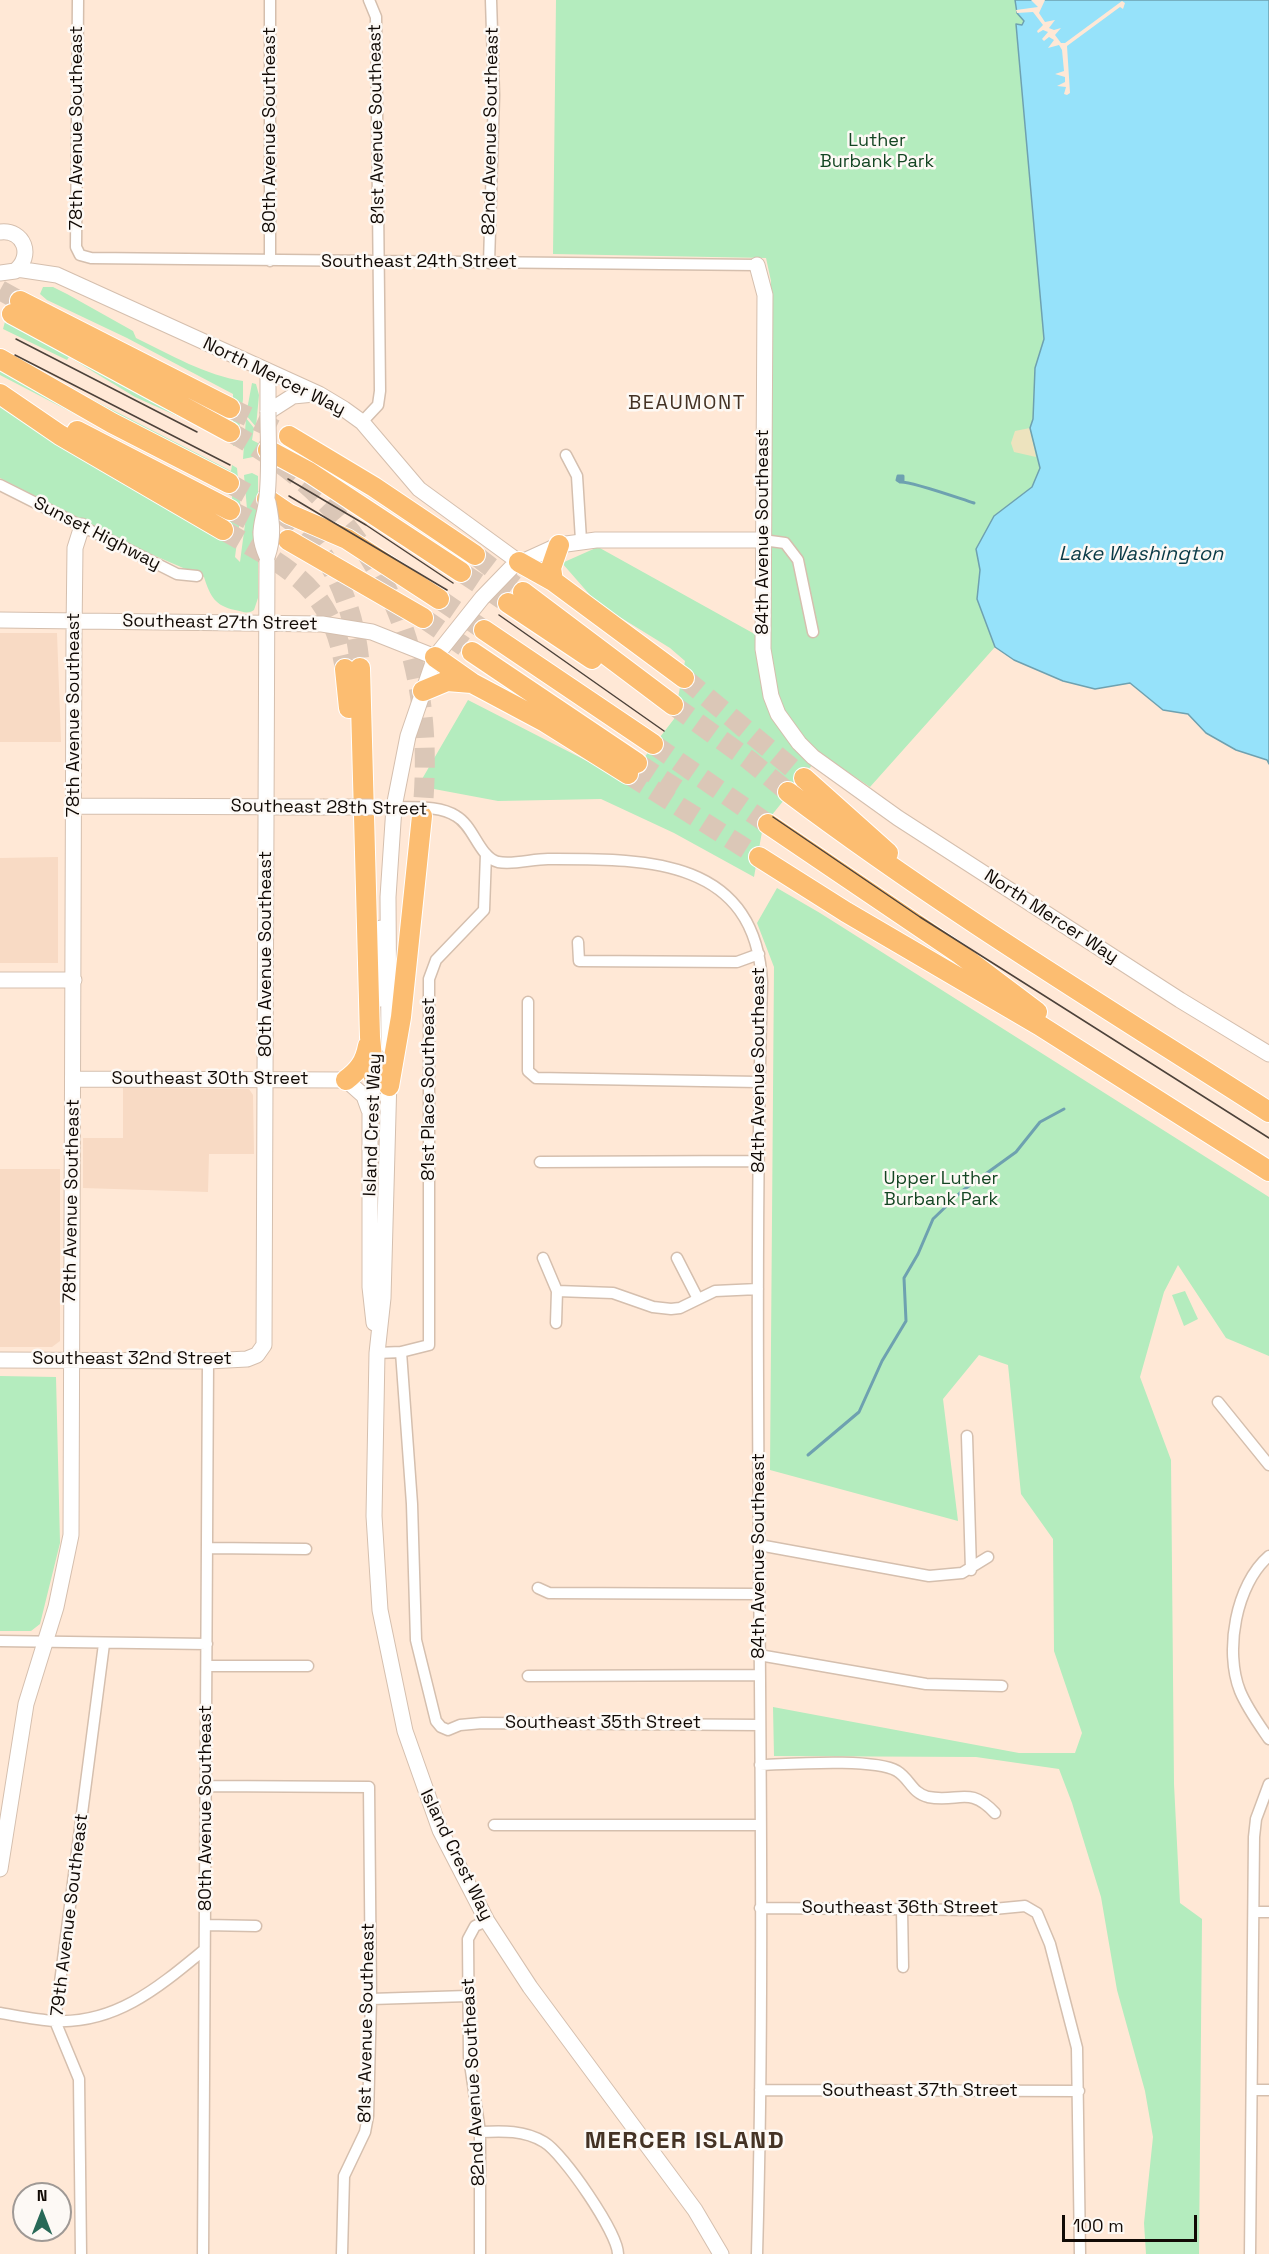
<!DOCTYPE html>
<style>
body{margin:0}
#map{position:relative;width:1269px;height:2254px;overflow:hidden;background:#ffe8d6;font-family:"Space Grotesk",sans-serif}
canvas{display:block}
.north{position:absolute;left:12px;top:2182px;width:60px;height:60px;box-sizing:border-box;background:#fdf9f5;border:2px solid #9f9995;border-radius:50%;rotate:0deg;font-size:16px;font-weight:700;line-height:24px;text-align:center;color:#110a05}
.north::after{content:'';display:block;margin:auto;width:21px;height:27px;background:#286957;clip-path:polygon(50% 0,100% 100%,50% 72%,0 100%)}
.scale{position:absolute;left:1062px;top:2215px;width:135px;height:27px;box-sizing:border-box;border:3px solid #110a05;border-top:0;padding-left:8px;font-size:18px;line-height:21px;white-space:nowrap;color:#110a05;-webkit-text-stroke:4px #fdf9f5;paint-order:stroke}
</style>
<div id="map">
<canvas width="1269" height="2254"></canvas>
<div class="north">N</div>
<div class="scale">100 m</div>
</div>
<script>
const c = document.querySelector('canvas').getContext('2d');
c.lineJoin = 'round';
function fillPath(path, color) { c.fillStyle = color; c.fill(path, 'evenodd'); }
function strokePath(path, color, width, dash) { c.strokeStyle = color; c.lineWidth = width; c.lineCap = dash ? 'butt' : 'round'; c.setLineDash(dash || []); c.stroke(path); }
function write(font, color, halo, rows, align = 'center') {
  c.font = font + ' "Space Grotesk",sans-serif'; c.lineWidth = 5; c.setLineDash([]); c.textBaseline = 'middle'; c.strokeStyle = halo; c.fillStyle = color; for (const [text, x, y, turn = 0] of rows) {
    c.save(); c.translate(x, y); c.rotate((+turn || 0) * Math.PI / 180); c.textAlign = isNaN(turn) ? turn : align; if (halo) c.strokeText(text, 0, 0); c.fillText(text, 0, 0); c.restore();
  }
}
fillPath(new Path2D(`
 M0 633H57L61 742H0Z
 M58 857V963H0V858Z
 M123 1088 249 1089 253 1095 254 1154H209L208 1192 83 1188V1138H123Z
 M0 1169H60V1341L52 1347H0Z`), '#f8dac4');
fillPath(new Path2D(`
 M556 0H1015L1017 13 1024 21 1022 25H1016L1044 339 1035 368 1033 419 1030 428 1040 468 1032 487 994 516 976 549 980 570 977 599 995 647 870 787 821 754 763 826 754 877 674 833 601 799 498 801 418 786 468 700 626 781 674 719 685 661 670 648 597 603 562 563 598 547 769 642 771 281 766 258 553 254Z
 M43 287H53L67 294 133 331 136 338C171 355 205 375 243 381V399L237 445 233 446V441L135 397 69 357 67 360 3 329 6 318 115 361 233 421V394L127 338 47 300 40 294Z
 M0 367 148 436 68 387 231 471 232 465 237 468 241 511 235 557 240 562 247 509 244 475 252 473 258 476V598L254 610C246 615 243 611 235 610 215 606 210 596 204 577L130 545 0 478V405L233 520 232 496 0 375Z
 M252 383 256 384 259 395 256 427 246 415Z
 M246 418 254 428 252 440 258 443V456L243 459Z
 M777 888 820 913 1269 1197V1356L1226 1338 1178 1265 1164 1292 1140 1377 1171 1460 1174 1784 1180 1903 1202 1919 1199 2254H1146L1144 2223 1153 2137 1145 2091 1117 1990 1101 1897 1072 1803 1059 1769 976 1757 774 1756 773 1707 1019 1753H1075L1082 1733 1054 1651 1053 1539 1021 1494 1008 1365 979 1355 943 1399 958 1521 770 1470 774 967 757 923Z
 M1185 1291 1198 1319 1184 1326 1172 1295Z
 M0 1376 56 1377 60 1543 40 1624 31 1631H0Z`), '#b4ecbe');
fillPath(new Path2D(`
 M1030 428 1036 457 1014 452 1011 443 1015 431Z`), '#ede3be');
const water = new Path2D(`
 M1015 0H1269V764L1267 760 1236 750 1206 733 1188 714 1163 710 1130 683 1095 689 1063 681 1014 660 995 647 977 599 980 570 976 549 994 516 1032 487 1040 468 1030 428 1033 419 1035 368 1044 339 1016 24 1022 25 1024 21 1017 13Z`);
fillPath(water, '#96e2fa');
strokePath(water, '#6ea1b0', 1.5);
fillPath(new Path2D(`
 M1031 0H1045L1039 13 1045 22 1055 20 1049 28 1054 30 1061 28 1055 35 1061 43H1065L1122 1 1125 3 1123 9 1120 7 1067 46 1070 93 1067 95 1064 94 1066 87 1057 86 1065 82V77L1055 74 1064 71 1062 50 1059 45 1048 48 1054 40 1049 37 1044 41 1042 39 1048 32 1043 30 1038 33 1037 31 1043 25 1033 12 1017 13 1016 10 1038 7Z`), '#ffe8d6');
strokePath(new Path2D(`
 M901 479 903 478H898L903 481V476H898L897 480 900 482C911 481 958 498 974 503
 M808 1455 859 1412 882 1361 906 1321 904 1278 918 1254 933 1219 962 1191 1016 1152 1040 1122 1064 1109`), '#6ea1b0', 3);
strokePath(new Path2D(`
 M0 290 20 301
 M230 408 289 436
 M230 432C380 513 439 651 422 816
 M229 483C251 496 275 508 295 524 337 559 356 616 360 668
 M230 510 278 535
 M223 530C289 569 331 585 345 669
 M475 555 523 592
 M461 572 508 603
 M439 599 484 630
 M423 618 472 652
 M684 678 804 778
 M673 705 749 760 788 792
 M653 744 768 824
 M637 763 677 789
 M628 774 759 857`), '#dbc7b7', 20, [20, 10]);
const street = new Path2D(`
 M78 0 76 247 80 255 91 258 757 265
 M270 0V261
 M489 263 494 95 491 0
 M362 422 378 405 380 391 376 17 369 0
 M566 455 577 476 581 540
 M0 485 177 574 197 576
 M763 540 785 543 798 560 813 632
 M394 807C414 808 439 805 456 816 474 826 479 857 498 862 514 865 532 859 548 859 643 859 755 856 762 982 750 1406 769 1830 757 2254
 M578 942 579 961 737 962 759 954
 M528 1002V1071L536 1078 758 1082
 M540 1162 758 1161
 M543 1258 557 1291 556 1323
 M677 1258 698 1299
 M557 1291 613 1293 653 1307 671 1309 680 1308 715 1291 758 1289
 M401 1352 412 1504 416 1640 436 1721 441 1727 448 1730 460 1725 482 1723 760 1725
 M377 1353 401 1352 429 1345V979L436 960 484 910 486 854
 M1218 1402 1269 1465
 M967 1436 971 1570
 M759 1545 929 1576 962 1573 988 1557
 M208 1548 306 1549
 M1269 1556C1236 1584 1224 1651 1240 1691 1247 1708 1258 1723 1269 1739
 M538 1588 549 1593 759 1594
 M0 1641 207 1644
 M759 1655 926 1684 1002 1686
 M207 1666H308
 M528 1676 759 1675
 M760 1765C790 1764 874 1758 897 1771 910 1779 912 1793 928 1797 959 1803 969 1785 995 1813
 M206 1786 369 1787 371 1999 368 2116 365 2132 344 2176 342 2254
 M494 1825H760
 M760 1908 983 1910 1025 1906 1037 1913 1050 1944 1077 2048 1080 2254
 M902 1909 903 1967
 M1254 1912H1269
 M206 1925 256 1926
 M371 1999 468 1996
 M0 2013C18 2016 37 2020 55 2021 116 2024 159 1987 204 1950
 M760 2090 1079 2091
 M1253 2090H1269
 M480 2132C503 2131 524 2130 544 2142 563 2153 618 2233 618 2254
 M81 2254 79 2079 55 2021 104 1644
 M203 2254 208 1361
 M480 2254V2132L469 2057 468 1939 475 1926 487 1921
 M1250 2254 1254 1837 1256 1819 1269 1784`);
const secondary = new Path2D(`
 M0 232C24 229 34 256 15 271L0 273
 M757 265 765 295 763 649 771 696 778 714 799 743 813 757 898 818 1180 1000 1269 1054
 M17 269 57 275 319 394 344 409 362 422 419 489 519 562
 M268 372V412
 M268 412 293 396 314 394
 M0 620 322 624 372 632 435 657
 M74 806 323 807
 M0 980H74
 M377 1000 381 928
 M389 1047 388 897 394 807 408 736 435 657 482 598 513 566 559 545 596 540H763
 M389 1077 383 1298 377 1353 374 1516 380 1610 405 1731 440 1830 487 1921 530 1987 695 2210 721 2254
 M73 1079 346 1080 364 1096 369 1110
 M374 1323 370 1287V1113L375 1069
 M0 1360 208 1361 247 1359 257 1355 264 1345 267 557
 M0 1869 26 1704 56 1607 71 1535 74 633 75 548 82 526`);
const highway = new Path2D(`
 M20 301 230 408
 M12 314 230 432
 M0 359 112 423 229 483
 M0 394 60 435 223 530
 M77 431 230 510
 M289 436 374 487 475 555
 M268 450 309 472 461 572
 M267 499 289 514 347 539 439 599
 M288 540 423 618
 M519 562 553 581 684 678
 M553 581 551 568 559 545
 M523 592 673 705
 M508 603 592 659
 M484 630 653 744
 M472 652 637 763
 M435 657 472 683 545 722 628 774
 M360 668 370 1037 374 1079
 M345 669 349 708
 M423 691 447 681 472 683
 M804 778 888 853
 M788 792C942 908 1107 1008 1269 1112
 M768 824 960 954 1037 1012
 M759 857 846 912 1039 1025 1269 1171
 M346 1080C359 1070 365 1062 368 1046
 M389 1086 401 1017 422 816`);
strokePath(street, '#d5bfae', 13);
strokePath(secondary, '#d5bfae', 17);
strokePath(highway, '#fff', 22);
strokePath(street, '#fff', 10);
strokePath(secondary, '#fff', 15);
strokePath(highway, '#fcbd71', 20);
strokePath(new Path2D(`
 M16 339 197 432
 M15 355 230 465
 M288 479 366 525 453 583
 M289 496 447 590
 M499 615 664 731
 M773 817 920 917 1269 1138`), '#4d423a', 1.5);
const secondaryBridge = new Path2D(`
 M267 557C255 530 264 524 267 497 270 469 268 440 268 412
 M267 557C274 537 272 522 268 502
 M323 807H372`);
strokePath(secondaryBridge, '#d5bfae', 17, []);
strokePath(secondaryBridge, '#fff', 15);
write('18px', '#110a05', '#fdf9f5', [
 ["81st Avenue Southeast",377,124,-91],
 ["78th Avenue Southeast",77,128,-90],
 ["80th Avenue Southeast",270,130,-90],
 ["82nd Avenue Southeast",491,131,-89],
 ["Southeast 24th Street",419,262],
 ["North Mercer Way",274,377,26],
 ["84th Avenue Southeast",763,532,-90],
 ["Sunset Highway",97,534,27],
 ["Southeast 27th Street",220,623,1],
 ["78th Avenue Southeast",74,715,-90],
 ["Southeast 28th Street",329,808,1],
 ["North Mercer Way",1051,917,33],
 ["80th Avenue Southeast",266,954,-90],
 ["84th Avenue Southeast",759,1070,-90],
 ["Southeast 30th Street",210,1079],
 ["81st Place Southeast",429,1089,-90],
 ["Island Crest Way",373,1125,-88],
 ["78th Avenue Southeast",72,1201,-89],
 ["Southeast 32nd Street",132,1359],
 ["84th Avenue Southeast",759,1556,-90],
 ["Southeast 35th Street",603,1723],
 ["80th Avenue Southeast",206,1808,-90],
 ["Island Crest Way",456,1855,64],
 ["Southeast 36th Street",900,1908],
 ["79th Avenue Southeast",70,1915,-83],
 ["81st Avenue Southeast",367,2023,-89],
 ["82nd Avenue Southeast",474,2082,-93],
 ["Southeast 37th Street",920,2091]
]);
write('18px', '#144623', '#fdf9f5', [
 ["Luther",877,141],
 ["Burbank Park",877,162],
 ["Upper Luther",941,1179],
 ["Burbank Park",941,1200]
]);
c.letterSpacing = '1.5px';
write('20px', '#443224', '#fdf9f5', [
 ["BEAUMONT",687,404]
]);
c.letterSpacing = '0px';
write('italic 20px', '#0a3a46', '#fdf9f5', [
 ["Lake Washington",1141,555]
]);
c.letterSpacing = '1.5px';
write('bold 24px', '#443224', '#fdf9f5', [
 ["MERCER ISLAND",685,2141]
]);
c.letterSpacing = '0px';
</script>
